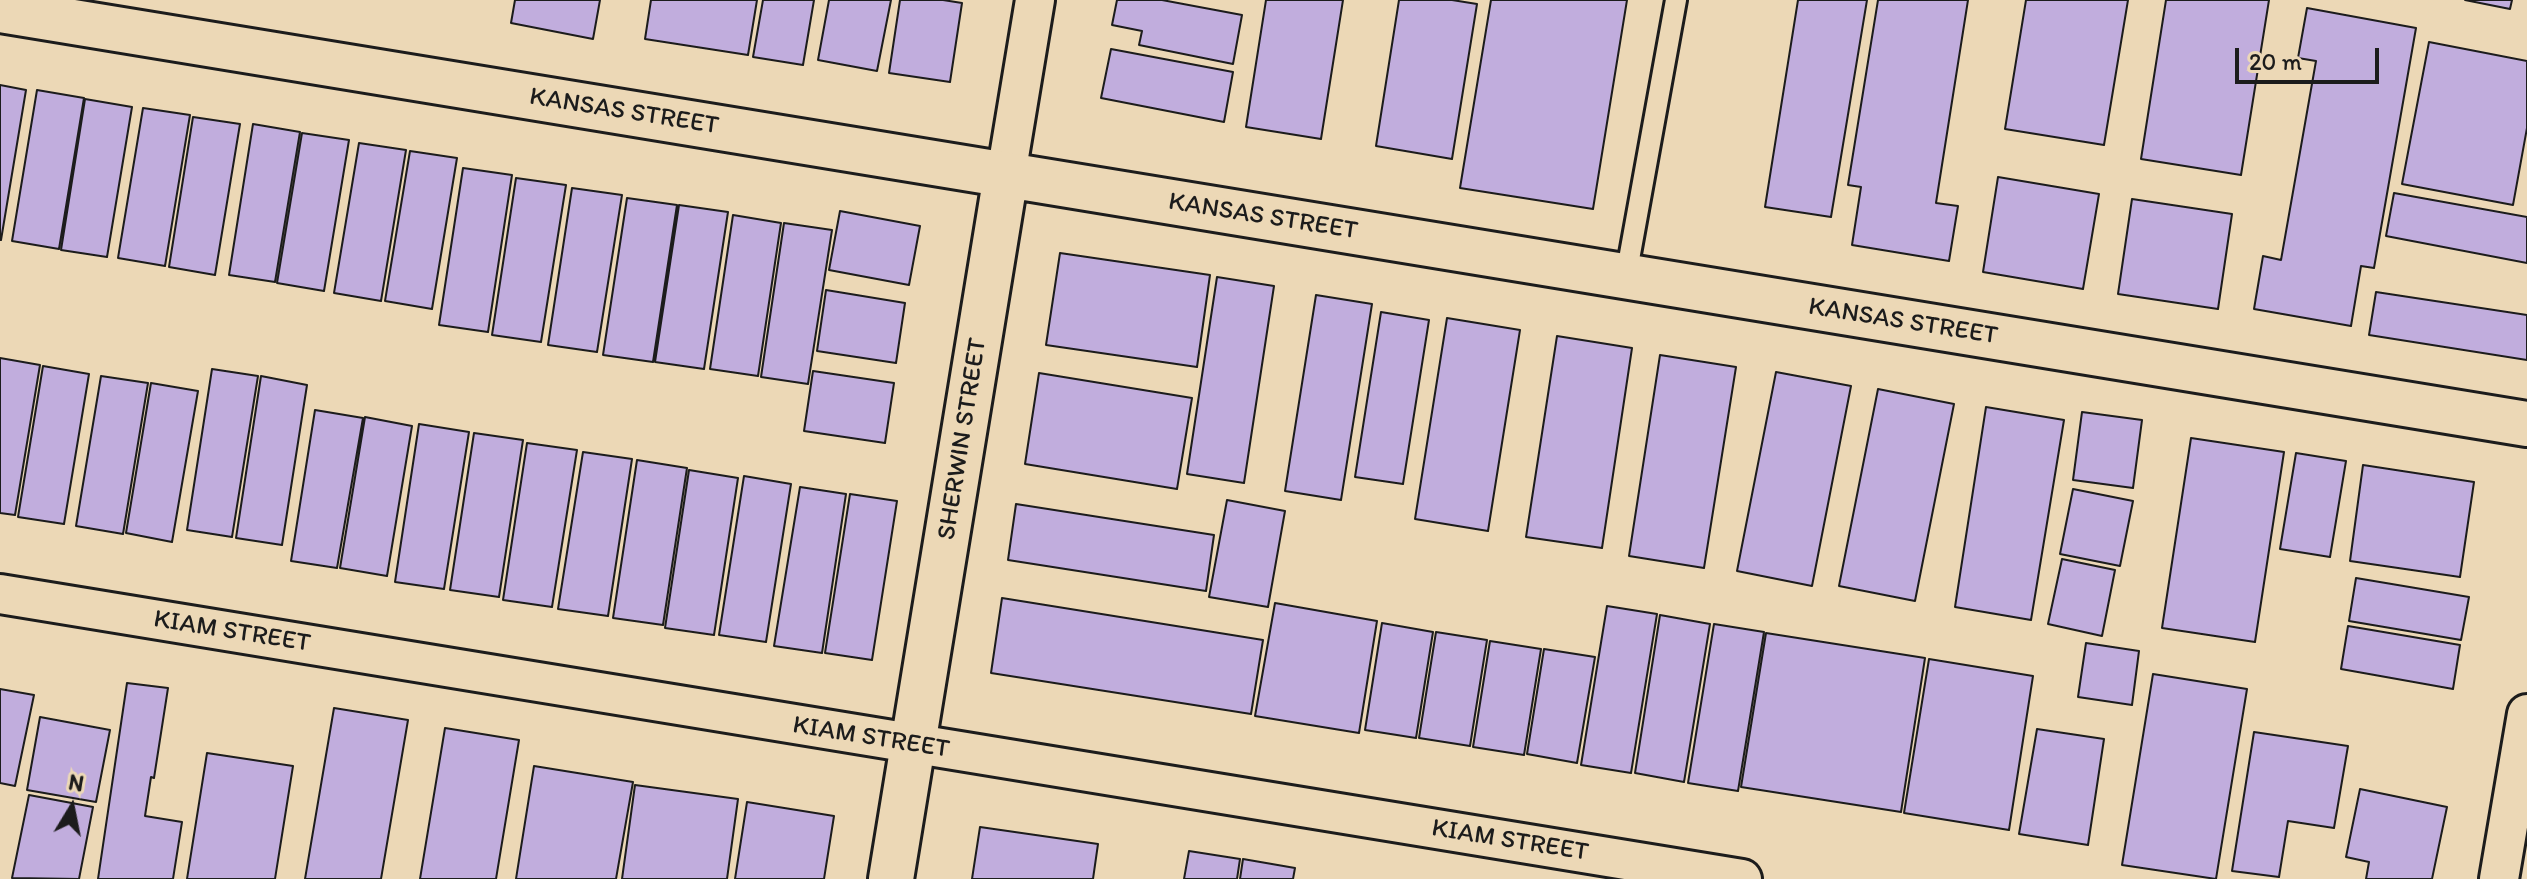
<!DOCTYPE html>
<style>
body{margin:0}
#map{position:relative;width:2527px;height:879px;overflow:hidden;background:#ecd8b6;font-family:Itim,sans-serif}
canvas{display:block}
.north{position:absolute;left:32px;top:767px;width:80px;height:80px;-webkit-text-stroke:6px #ecd8b6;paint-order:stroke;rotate:10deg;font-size:22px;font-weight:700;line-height:32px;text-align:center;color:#1c1c1c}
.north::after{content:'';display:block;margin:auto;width:28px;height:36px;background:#1c1c1c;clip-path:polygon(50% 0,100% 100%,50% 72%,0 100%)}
.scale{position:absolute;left:2235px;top:48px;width:144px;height:36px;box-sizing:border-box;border:4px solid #1c1c1c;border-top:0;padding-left:10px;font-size:24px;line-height:28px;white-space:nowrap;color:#1c1c1c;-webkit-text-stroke:6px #ecd8b6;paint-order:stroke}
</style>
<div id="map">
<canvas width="2527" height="879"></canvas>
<div class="north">N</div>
<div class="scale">20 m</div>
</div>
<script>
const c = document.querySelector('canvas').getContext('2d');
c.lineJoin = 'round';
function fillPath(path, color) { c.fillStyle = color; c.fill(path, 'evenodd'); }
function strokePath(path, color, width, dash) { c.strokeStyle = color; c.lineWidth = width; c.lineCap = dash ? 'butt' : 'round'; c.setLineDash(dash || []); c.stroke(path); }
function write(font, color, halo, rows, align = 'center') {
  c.font = font + ' Itim,sans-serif'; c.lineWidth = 6; c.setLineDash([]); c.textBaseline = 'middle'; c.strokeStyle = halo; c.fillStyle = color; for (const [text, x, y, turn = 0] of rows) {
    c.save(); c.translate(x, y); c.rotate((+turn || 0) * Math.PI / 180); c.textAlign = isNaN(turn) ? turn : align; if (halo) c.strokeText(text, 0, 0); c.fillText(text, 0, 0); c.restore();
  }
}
const building = new Path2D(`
 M515 0H600L593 39 511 23Z
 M651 0H757L748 55 645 39Z
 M763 0H814L803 65 753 57Z
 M829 0H891L877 71 818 60Z
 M900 0H943L962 3 950 82 889 73Z
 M1117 0H1162L1242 15 1233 64 1139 45 1142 31 1112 25Z
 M1266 0H1343L1321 139 1246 127Z
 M1399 0H1452L1477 4 1452 159 1376 146Z
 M1491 0H1627L1593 209 1460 188Z
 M1798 0H1867L1831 217 1765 207Z
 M1878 0H1968L1936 203 1958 206 1949 261 1852 245 1861 187 1848 185Z
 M2026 0H2128L2104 145 2005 129Z
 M2166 0H2269L2241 175 2141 159Z
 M2465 0H2512L2510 9Z
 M2307 8 2416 28 2374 268 2361 266 2351 326 2254 309 2263 256 2281 260 2316 61 2298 58Z
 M2429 42 2527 61V128L2513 205 2402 184Z
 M1111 49 1233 72 1224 122 1101 98Z
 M0 85 26 90 1 240H0Z
 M37 90 84 98 59 249 12 241Z
 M85 99 132 107 107 257 61 250Z
 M143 108 190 115 165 266 118 258Z
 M193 117 240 124 215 275 169 267Z
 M253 124 300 132 275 282 229 275Z
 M302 133 349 140 324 291 277 283Z
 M359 143 406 150 381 301 334 293Z
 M410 151 457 158 432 309 385 301Z
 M463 168 512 175 488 332 439 325Z
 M1998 177 2099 194 2083 289 1983 272Z
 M516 178 566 185 541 342 492 335Z
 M572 188 622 195 597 352 548 345Z
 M2394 193 2527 217V263L2386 236Z
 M627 198 677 205 653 362 603 355Z
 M2132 199 2232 214 2218 309 2118 294Z
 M679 205 728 212 704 369 655 362Z
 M840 211 920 226 909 285 829 270Z
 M733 215 781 223 758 376 710 369Z
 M784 223 832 230 808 384 761 377Z
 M1060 253 1210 275 1197 367 1046 345Z
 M1217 277 1274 286 1244 483 1187 474Z
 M826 290 905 303 896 363 817 351Z
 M2376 292 2527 315V360L2369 335Z
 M1316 295 1372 304 1341 500 1285 491Z
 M1381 312 1429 320 1403 484 1355 477Z
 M1447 318 1520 330 1488 531 1415 519Z
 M1557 336 1632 348 1602 548 1526 537Z
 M1660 355 1736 367 1704 568 1629 556Z
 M0 358 40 365 15 515 0 513Z
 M43 366 89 374 64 524 18 517Z
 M212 369 258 376 232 537 187 530Z
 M813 371 894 383 885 443 804 431Z
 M1776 372 1851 386 1812 586 1737 571Z
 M1039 373 1192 398 1177 489 1025 464Z
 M101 376 148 383 123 534 76 526Z
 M261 376 307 385 282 545 236 538Z
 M151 383 198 391 172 542 126 533Z
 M1878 389 1954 404 1915 601 1839 586Z
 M1986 407 2064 420 2031 620 1955 607Z
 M315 410 363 418 337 568 291 561Z
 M2082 412 2142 420 2133 488 2073 480Z
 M365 417 412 426 387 576 340 568Z
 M419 424 469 432 444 589 395 582Z
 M474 433 523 440 499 597 450 590Z
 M2191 438 2284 452 2255 642 2162 628Z
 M527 443 577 450 552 607 503 600Z
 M583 452 632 459 608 616 558 609Z
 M2296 453 2346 461 2330 557 2280 549Z
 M637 460 687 468 663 625 613 618Z
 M2363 465 2474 482 2460 577 2350 561Z
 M689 470 738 478 714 635 665 628Z
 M744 476 791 484 766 642 719 635Z
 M800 487 846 494 822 653 774 646Z
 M2073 489 2133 501 2120 566 2060 554Z
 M850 494 897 501 872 660 825 653Z
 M1227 500 1285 511 1268 607 1209 597Z
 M1016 504 1214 535 1206 591 1008 560Z
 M2062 559 2115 570 2102 636 2048 624Z
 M2356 578 2469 597 2461 640 2349 621Z
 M1002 598 1263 640 1251 714 991 673Z
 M1275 603 1377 621 1359 733 1255 716Z
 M1607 606 1657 614 1631 773 1581 765Z
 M1660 615 1710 624 1684 782 1635 773Z
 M1382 623 1433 632 1416 738 1365 730Z
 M1714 624 1764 632 1738 791 1688 783Z
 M2348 626 2460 645 2453 689 2341 669Z
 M1436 632 1487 640 1470 746 1419 738Z
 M1766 633 1925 658 1901 812 1741 787Z
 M1490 641 1541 649 1524 755 1473 747Z
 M2086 643 2139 651 2132 705 2078 697Z
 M1544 649 1595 657 1577 763 1527 754Z
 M1929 659 2033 676 2009 830 1904 813Z
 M2153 674 2247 689 2216 879 2122 865Z
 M127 683 168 688 154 778 151 777 145 816 182 822 173 879H98Z
 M0 689 34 695 15 786 0 783Z
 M334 708 408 720 381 879H305Z
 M40 717 110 730 96 802 27 790Z
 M445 728 519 740 496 879H420Z
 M2037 729 2104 739 2088 845 2019 834Z
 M2254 732 2348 746 2334 828 2288 821 2279 877 2232 871Z
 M207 753 293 766 275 879H187Z
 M534 766 633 782 616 879H516Z
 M635 785 738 799 727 879H622Z
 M2360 789 2447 807 2432 879H2366L2369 862 2346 857Z
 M29 795 93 807 79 879 12 878Z
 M747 802 834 816 824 879H735Z
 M980 827 1098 844 1093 879H972Z
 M1189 851 1240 859 1237 879H1184Z
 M1243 859 1295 868 1293 879H1240Z`);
fillPath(building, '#c1addd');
strokePath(building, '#1c1c1c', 2);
const lane = new Path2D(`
 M1626 276 1676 0`);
const street = new Path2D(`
 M1006 175 1035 0
 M0 594 1742 879
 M2499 879 2527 714`);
const secondary = new Path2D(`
 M0 10 2527 424
 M891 879 1006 175`);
strokePath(lane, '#1c1c1c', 26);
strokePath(street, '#1c1c1c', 44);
strokePath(secondary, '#1c1c1c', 50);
strokePath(lane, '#ecd8b6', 20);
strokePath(street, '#ecd8b6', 38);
strokePath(secondary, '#ecd8b6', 44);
write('26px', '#1c1c1c', '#ecd8b6', [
 ["KANSAS STREET",624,112,9],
 ["KANSAS STREET",1263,217,9],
 ["KANSAS STREET",1903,322,9],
 ["SHERWIN STREET",963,439,-81],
 ["KIAM STREET",232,632,9],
 ["KIAM STREET",871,738,9],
 ["KIAM STREET",1510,841,9]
]);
</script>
